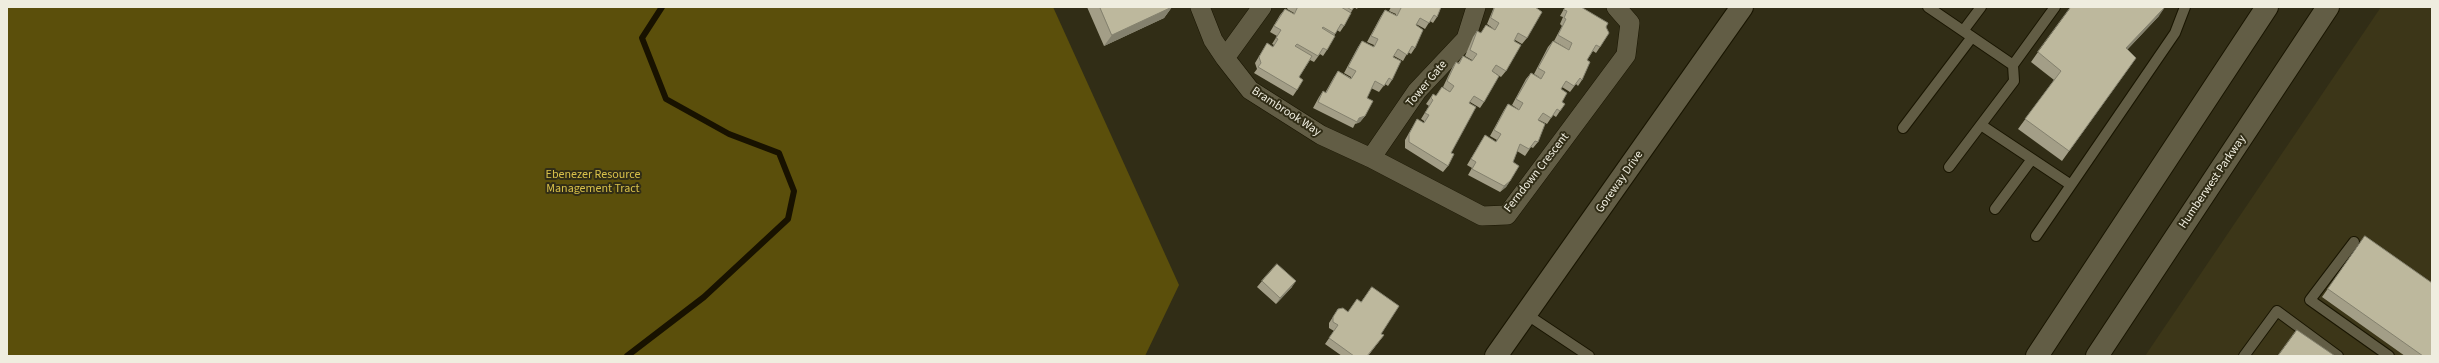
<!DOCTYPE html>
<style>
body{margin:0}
#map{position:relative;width:2439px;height:363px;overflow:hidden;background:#312d16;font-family:"Source Sans 3",sans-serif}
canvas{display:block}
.frame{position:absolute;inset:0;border:8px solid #efeddf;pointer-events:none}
</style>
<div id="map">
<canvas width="2439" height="363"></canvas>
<div class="frame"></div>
</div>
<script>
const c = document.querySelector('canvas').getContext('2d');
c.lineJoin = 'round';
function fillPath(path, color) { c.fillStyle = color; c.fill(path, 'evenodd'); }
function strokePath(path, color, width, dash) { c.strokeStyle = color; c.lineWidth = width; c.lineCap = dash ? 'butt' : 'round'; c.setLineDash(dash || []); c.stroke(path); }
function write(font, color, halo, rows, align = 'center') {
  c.font = font + ' "Source Sans 3",sans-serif'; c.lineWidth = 4; c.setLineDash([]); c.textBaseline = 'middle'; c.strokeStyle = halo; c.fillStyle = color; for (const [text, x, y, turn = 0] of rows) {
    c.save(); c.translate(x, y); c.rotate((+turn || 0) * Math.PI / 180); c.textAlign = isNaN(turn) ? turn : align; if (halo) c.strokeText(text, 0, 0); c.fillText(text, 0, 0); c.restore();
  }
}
fillPath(new Path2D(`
 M2381 7H2432V356H2145Z`), '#3c3618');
fillPath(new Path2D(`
 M7 7H1053L1179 285 1145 356H7Z`), '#5b4f0b');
strokePath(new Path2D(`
 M627 356 704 297 788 219 794 191 779 153 729 134 666 99 642 38 662 7`), '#181200', 6);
const service = new Path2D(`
 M1928 7 2013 65 2055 7
 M1963 31 1981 7
 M1981 125 2071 185 2036 236
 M1903 128 1972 37
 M1949 167 2014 81 2013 65
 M2071 185 2175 33 2185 7
 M1995 209 2032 159
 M2354 242 2310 300 2389 356
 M1526 314 1589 356
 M2244 356 2277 311 2338 356`);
const minor = new Path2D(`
 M1200 7 1213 40 1225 58
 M1262 7 1225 58 1250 90 1321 135 1371 158 1482 216 1507 215 1626 55 1630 23 1616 7
 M1371 158 1417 91 1466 39 1476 7`);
const tertiary = new Path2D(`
 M1496 356 1742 7`);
const secondary = new Path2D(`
 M2037 356 2267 7
 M2097 356 2328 7`);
strokePath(service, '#191501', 12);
strokePath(minor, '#191501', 20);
strokePath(tertiary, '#191501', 24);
strokePath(secondary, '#191501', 24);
strokePath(service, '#625d45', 10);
strokePath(minor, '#625d45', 19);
strokePath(tertiary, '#625d45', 22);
strokePath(secondary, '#625d45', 22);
fillPath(new Path2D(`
 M1087 7H1172L1164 18 1104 46Z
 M1288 7H1358L1357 9 1354 7 1344 26 1340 32 1337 30 1327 50 1323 56 1320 54 1314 62 1310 60 1299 77 1297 90 1293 96 1254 73 1257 69 1255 63 1267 43 1273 47 1274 45 1272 44 1277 36 1270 32 1280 15 1285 9 1293 14 1294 13 1287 9Z
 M1391 7H1441L1437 17 1433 23 1430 21 1425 29 1416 24V25L1415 48 1411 54 1408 52 1403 61 1394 56 1393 57 1392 80 1388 86 1385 84 1379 92 1371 88 1367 98 1365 116 1360 122 1355 124 1353 128 1313 108 1319 97 1323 91 1325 93 1334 77 1338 71 1351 78V77L1344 73 1358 47 1362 41 1373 47 1374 45 1367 42 1381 16 1385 10 1396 15V14L1389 11Z
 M1494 7H1535L1527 38 1522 44 1515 40 1506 71 1501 77 1492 71 1484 102 1480 108 1470 102 1451 153 1448 166 1443 172 1405 148V140L1417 119 1424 123V121L1421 119 1429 106 1426 104 1433 94 1436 96 1442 87 1449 92H1450L1443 87 1452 68 1456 62 1458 63 1463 56 1472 61V60L1465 56 1473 37 1477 31 1481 33 1486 25 1494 29 1487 24Z
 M1565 7H1581L1606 27 1600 47 1596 53 1593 51 1587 60 1582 80 1578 86 1576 84 1570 92 1562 87 1561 89 1562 102 1560 111 1556 117 1553 115 1547 124 1539 120 1538 142 1533 148 1531 147 1525 156 1517 151 1513 162 1510 181 1506 187 1500 192 1468 175 1472 168 1467 165 1485 135 1496 142 1497 140 1490 136 1504 110 1508 104 1518 110V109L1512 105 1526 79 1531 73 1541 78 1534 74 1548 47 1553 41 1568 49 1554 41 1562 26 1560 24 1563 17 1560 16Z
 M2159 16 2127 50 2136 58 2062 161 2018 129 2054 80 2031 62 2038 52Z
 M2365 236 2432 356H2405L2322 297Z
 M1262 281 1292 287 1276 304 1257 287Z
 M1338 309 1384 335 1368 356H1342L1325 344 1334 331 1329 328V323Z`), '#a39e87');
fillPath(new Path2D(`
 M1172 7 1164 18 1104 46 1112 35Z
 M2165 7 2159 16 2119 58 2126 48Z
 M1365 116 1360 122 1356 124 1359 118Z
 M1510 181 1506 187 1500 192 1504 186Z
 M1296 281 1292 287 1276 304 1280 298Z`), '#84816e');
const building = new Path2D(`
 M1100 7H1172L1112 35Z
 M1298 7H1341L1351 13 1344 26 1341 24 1335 34 1323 27 1322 28 1335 36 1327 50 1323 48 1318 56 1297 44 1295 46 1312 56 1299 77 1303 80 1297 90 1258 67 1261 63 1259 57 1267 43 1273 47 1278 39 1276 38 1281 30 1274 26 1285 9 1294 14Z
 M1347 7H1354L1352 10Z
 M1398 7H1441L1437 17 1434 15 1429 23 1420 18 1416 25 1423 30 1415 48 1412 46 1407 55 1398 49 1393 57 1401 61 1392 80 1389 78 1384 86 1375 81 1367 98 1373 101 1365 116 1359 118 1357 122 1318 102 1323 91 1326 93 1338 71 1351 79 1356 71 1348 67 1362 41 1374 47 1378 39 1371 36 1385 10 1397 16 1401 8Z
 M1495 7H1535L1542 12 1527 38 1518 33 1514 41 1521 45 1506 71 1496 65 1492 71 1499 76 1484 102 1474 96 1469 103 1476 107 1451 153 1454 154 1448 166 1409 142V134L1417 119 1424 123 1429 115 1425 113 1433 100 1431 98 1433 94 1436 96 1442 87 1450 92 1454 86 1447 81 1456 62 1459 64 1463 56 1472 61 1477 54 1470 50 1477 31 1481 33 1486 25 1495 30 1499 23 1491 18Z
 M1566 7H1581L1608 23 1606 27 1609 33 1600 47 1596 45 1587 60 1590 62 1582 80 1580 78 1574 86 1566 81 1561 89 1567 93 1562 102 1565 104 1560 111 1557 109 1551 118 1543 113 1538 120 1545 124 1538 142 1535 141 1529 149 1520 144 1513 162 1519 166 1510 181 1504 186 1472 169 1476 162 1471 159 1485 135 1496 142 1501 134 1494 130 1508 104 1519 110 1523 103 1516 99 1531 73 1541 79 1545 72 1538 68 1553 41 1569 50 1572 43 1558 35 1566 19 1564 18 1567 11 1564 10Z
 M2071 7H2165L2126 48 2136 58 2069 151 2025 119 2061 71 2038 52Z
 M2365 236 2432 283V356H2423L2328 289Z
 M1277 264 1296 281 1280 298 1262 281Z
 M1372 287 1399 306 1381 334 1384 335 1367 356H1354L1329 338 1338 325 1333 322V317L1338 309 1343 308 1348 312 1357 299 1361 302Z
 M2297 330 2335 356H2278Z`);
fillPath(building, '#bdb89d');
strokePath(building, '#84816e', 1);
write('12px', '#efeddf', '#312d16', [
 ["Tower Gate",1427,84,-50],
 ["Brambrook Way",1286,112,33],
 ["Ferndown Crescent",1537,173,-52],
 ["Goreway Drive",1620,182,-55],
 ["Humberwest Parkway",2213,182,-56]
]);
write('12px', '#d8c04a', '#312d16', [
 ["Ebenezer Resource",593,175],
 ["Management Tract",593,189]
]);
</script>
